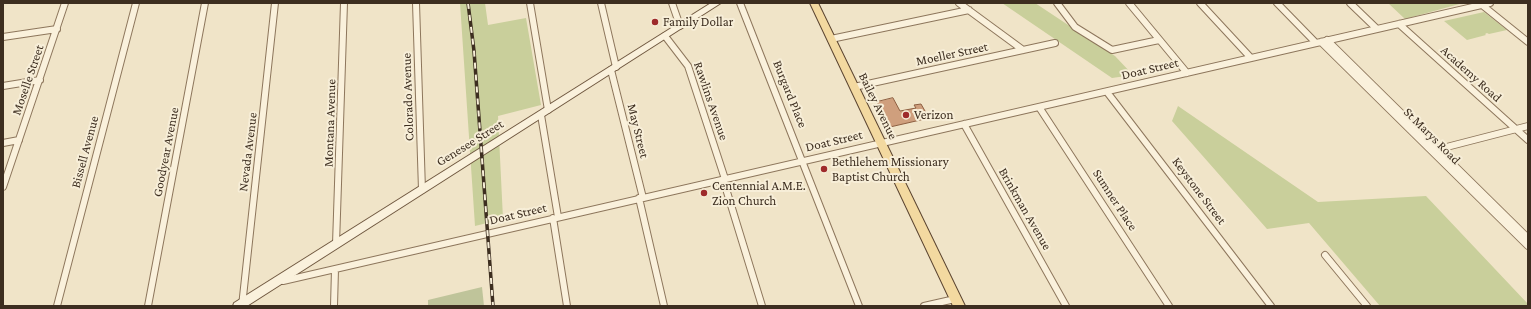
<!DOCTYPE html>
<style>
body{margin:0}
#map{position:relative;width:1531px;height:309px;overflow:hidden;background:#f0e4c8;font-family:"Crimson Pro",serif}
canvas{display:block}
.frame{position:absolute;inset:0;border:4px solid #3d2e20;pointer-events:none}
</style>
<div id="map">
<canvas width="1531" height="309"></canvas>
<div class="frame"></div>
</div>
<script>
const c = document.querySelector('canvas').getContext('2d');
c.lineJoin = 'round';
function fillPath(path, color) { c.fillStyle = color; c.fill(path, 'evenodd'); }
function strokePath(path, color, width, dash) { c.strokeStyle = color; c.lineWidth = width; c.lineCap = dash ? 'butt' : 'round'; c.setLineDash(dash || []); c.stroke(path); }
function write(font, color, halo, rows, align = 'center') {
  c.font = font + ' "Crimson Pro",serif'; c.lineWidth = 4; c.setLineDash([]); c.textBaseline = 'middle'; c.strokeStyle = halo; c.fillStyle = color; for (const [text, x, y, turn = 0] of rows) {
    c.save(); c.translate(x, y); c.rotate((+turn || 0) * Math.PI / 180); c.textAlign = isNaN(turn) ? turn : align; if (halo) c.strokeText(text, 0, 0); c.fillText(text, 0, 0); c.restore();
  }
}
fillPath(new Path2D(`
 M460 3H485L488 25 526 18 541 105 498 116 503 219 475 226Z
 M1002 3H1035L1115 56 1133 75 1112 78Z
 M1388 3H1463L1405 19Z
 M1484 12 1507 30 1489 34 1487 33 1485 34 1486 35 1467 40 1444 21Z
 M1178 106 1318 202 1426 196 1528 304V306H1380L1309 223 1267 229 1172 121Z`), '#c9cf9b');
fillPath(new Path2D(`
 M482 287 484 306H428V300Z`), '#bfc49a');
const building = new Path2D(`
 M893 98 900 111 916 108 914 105 921 104 929 118 890 127 877 102Z`);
fillPath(building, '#cf9f7d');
strokePath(building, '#8d5f41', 1);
const minor = new Path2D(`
 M416 3 422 190
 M530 3 548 110
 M601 3 616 67
 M672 3 680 26
 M740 3 859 306
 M959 3 1023 50
 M1057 3 1075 27 1112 50 1159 40
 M1129 3 1187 73
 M1200 3 1251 58
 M1277 3 1316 43
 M1350 3 1377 29
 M1482 5 1528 42
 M1399 24 1528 140
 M665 36 688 66 725 179
 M3 37 57 29
 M831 39 969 10
 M1327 40 1528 238
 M1321 42 1528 246
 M611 70 643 198
 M3 86 40 80
 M854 87 1055 43
 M1107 92 1271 306
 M1039 107 1169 306
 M541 115 558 217
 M964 124 1066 306
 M3 143 19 140
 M1435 150 1528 126
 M723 179 762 306
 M3 187 65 3
 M639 198 664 306
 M553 218 567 306
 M336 244 344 3
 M1325 255 1367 306
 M283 281 1490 3
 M57 306 136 3
 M148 306 205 3
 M242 306 275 3
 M334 306 335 269
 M924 306 955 299`);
const secondary = new Path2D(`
 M711 3H721L247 306H233L234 303Z`);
const primary = new Path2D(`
 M810 3H818L965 306H953Z`);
strokePath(minor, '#8d765c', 8);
strokePath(secondary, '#6f573f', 2);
strokePath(primary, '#5b4430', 2);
strokePath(minor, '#faf1dc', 6);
fillPath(secondary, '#faf1dc');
fillPath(primary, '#f3d9a0');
const rail = new Path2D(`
 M468 3 474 51 493 306`);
strokePath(rail, '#3d2e20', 3.5);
strokePath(rail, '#f7eed8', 2, [6]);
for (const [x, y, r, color] of [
 [655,22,4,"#9e2a2b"],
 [906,115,4,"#9e2a2b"],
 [824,169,4,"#9e2a2b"],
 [704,193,4,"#9e2a2b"]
]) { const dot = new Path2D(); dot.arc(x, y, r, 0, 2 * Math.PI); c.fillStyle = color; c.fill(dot); strokePath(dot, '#f7eed8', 1.5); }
write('13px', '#3d2e20', '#f7eed8', [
 ["Family Dollar",663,22],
 ["Verizon",914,115],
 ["Bethlehem Missionary",832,162],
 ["Baptist Church",832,177],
 ["Centennial A.M.E.",712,186],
 ["Zion Church",712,201]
], 'left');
write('13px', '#3d2e20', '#f7eed8', [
 ["Moeller Street",952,54,-12],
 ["Doat Street",1150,69,-13],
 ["Academy Road",1471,74,42],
 ["Moselle Street",28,80,-71],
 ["Burgard Place",790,94,68],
 ["Colorado Avenue",408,97,-92],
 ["Rawlins Avenue",711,101,71],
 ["Bailey Avenue",878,106,64],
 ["Montana Avenue",330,123,-88],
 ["May Street",638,131,76],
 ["St Marys Road",1432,136,45],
 ["Doat Street",834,141,-13],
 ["Genesee Street",470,143,-32],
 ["Bissell Avenue",85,152,-75],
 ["Goodyear Avenue",166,152,-79],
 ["Nevada Avenue",248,152,-83],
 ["Keystone Street",1199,191,53],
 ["Sumner Place",1115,200,57],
 ["Brinkman Avenue",1025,209,60],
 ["Doat Street",518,214,-13]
]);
</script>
